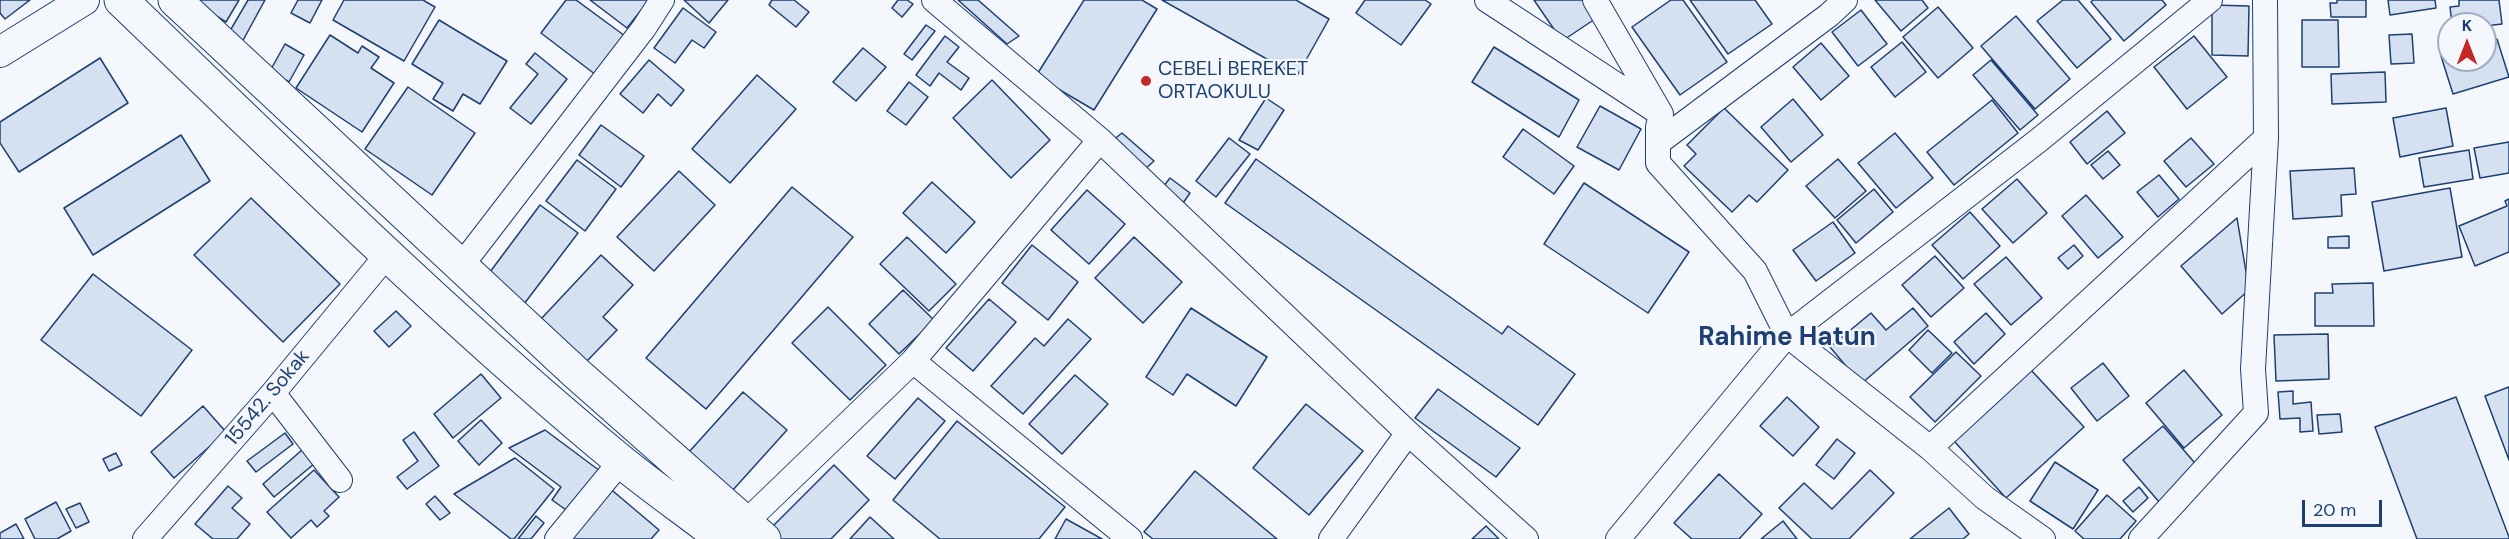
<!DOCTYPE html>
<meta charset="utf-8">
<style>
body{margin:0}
#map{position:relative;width:2509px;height:539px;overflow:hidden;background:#f4f7fb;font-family:"DM Sans",sans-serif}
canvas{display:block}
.north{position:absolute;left:2437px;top:12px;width:60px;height:60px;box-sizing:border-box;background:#f4f7fb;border:2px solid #9eadc5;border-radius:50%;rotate:0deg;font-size:16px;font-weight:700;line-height:24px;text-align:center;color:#1d3f73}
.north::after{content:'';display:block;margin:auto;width:21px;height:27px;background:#c62828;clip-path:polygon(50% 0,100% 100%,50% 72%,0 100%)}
.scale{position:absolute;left:2302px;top:500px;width:80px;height:27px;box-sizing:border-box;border:3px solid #1d3f73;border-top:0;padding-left:8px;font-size:18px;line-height:21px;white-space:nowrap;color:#1d3f73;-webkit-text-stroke:4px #f4f7fb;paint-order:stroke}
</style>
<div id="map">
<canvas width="2509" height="539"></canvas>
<div class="north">K</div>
<div class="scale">20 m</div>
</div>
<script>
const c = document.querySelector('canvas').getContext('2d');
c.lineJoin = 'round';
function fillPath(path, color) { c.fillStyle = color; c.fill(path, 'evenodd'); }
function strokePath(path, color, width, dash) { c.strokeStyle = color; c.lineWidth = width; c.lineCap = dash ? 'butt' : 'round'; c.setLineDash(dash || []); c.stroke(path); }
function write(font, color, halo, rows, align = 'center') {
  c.font = font + ' "DM Sans",sans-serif'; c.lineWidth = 4.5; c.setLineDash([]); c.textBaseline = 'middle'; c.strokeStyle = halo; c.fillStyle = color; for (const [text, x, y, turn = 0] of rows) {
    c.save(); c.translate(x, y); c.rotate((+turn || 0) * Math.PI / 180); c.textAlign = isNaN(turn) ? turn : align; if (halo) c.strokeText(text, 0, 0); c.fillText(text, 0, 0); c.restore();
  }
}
const building = new Path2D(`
 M0 0H30L5 19 0 13Z
 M191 0H239L226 22Z
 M248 0H265L241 44 227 36Z
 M298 0H322L310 23 291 13Z
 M344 0H423L435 7 404 61 333 20Z
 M566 0H576L625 36 596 75 541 33Z
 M590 0H649L627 28Z
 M684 0H728L709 23Z
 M772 0H794L809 12 796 27 769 5Z
 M898 0H907L913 4 902 17 892 8Z
 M958 0H978L1019 36 1007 44Z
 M1084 0H1142L1157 9 1094 110 1036 76Z
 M1162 0H1296L1329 19 1297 76Z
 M1365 0H1425L1431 4 1401 45 1356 13Z
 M1534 0H1587L1598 17 1562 41Z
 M1671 0H1683L1727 62 1680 95 1632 27Z
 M1690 0H1755L1772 24 1728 54Z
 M1875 0H1922L1928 8 1901 31Z
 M2063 0H2078L2111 39 2077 68 2037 21Z
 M2093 0H2162L2166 5 2124 41 2091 2Z
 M2337 0H2366V17H2331L2330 3H2337Z
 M2388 0H2435L2436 8 2390 15Z
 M2459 0H2499L2502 24 2485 26V24H2452L2450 7 2459 6Z
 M2212 5 2249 6 2248 56 2212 55Z
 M1938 7 1973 48 1938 78 1903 37Z
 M683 8 716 32 704 48 692 40 675 63 654 48Z
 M1861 10 1887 44 1858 66 1832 32Z
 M2016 16 2070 79 2035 109 1981 46Z
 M439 20 507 61 480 104 463 94 453 111 433 99 443 83 412 64Z
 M2302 20H2338L2339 67H2302Z
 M926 25 935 31 912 60 904 54Z
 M2412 34 2414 63 2391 64 2389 35Z
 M330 35 358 53 362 46 379 57 371 68 394 83 362 132 296 88Z
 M945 36 959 47 947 62 969 78 961 90 939 73 930 86 916 75Z
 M2194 36 2227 77 2187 109 2154 67Z
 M2497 39 2509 77 2453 94 2441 56 2449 54V60H2485V42Z
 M1902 42 1926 72 1895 97 1871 67Z
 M1821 43 1849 76 1821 100 1793 67Z
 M285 44 304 55 289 82 270 71Z
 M1494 47 1579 100 1559 137 1472 82Z
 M863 48 886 67 856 101 833 82Z
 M535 53 567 79 531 124 510 108 538 74 526 64Z
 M100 58 128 103 19 172 0 143V122Z
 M649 60 684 90 671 106 658 94 643 113 620 94Z
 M1991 60 2038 115 2020 130 1973 75Z
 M2385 72 2386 102 2332 104 2331 74Z
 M757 75 796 109 730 183 692 149Z
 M992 80 1050 140 1011 178 953 118Z
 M909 82 928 97 906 125 887 111Z
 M408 87 475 133 432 195 365 149Z
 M1266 98 1284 110 1258 150 1239 140Z
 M1793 99 1823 135 1791 162 1761 127Z
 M1992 100 2018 133 1954 185 1927 152Z
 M1600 106 1641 129 1619 170 1577 147Z
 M1724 108 1788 170 1757 202 1749 195 1732 212 1684 166 1696 154 1687 145Z
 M2446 108 2453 146 2400 157 2393 118Z
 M2107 111 2125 133 2087 164 2070 142Z
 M601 125 644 156 621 187 579 155Z
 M1523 129 1574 166 1554 194 1503 157Z
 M1122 133 1154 161 1144 170 1112 141Z
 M1895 133 1933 178 1896 208 1858 163Z
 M181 135 210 181 93 255 64 208Z
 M1229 138 1250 154 1216 197 1196 181Z
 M2191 138 2214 164 2186 187 2164 161Z
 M2509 142V173L2480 178 2474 148Z
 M2469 150 2473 179 2424 187 2419 158Z
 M2108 151 2120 165 2103 179 2091 165Z
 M1256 159 1502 334 1508 326 1575 374 1538 425 1225 203Z
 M1838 159 1866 191 1835 218 1806 186Z
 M577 160 616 189 585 231 546 201Z
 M2354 168 2356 194 2341 195 2342 216 2293 219 2290 171Z
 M679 171 715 205 654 271 617 237Z
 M2159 175 2179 199 2158 217 2137 192Z
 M1170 178 1190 193 1181 206 1160 191Z
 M2017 179 2047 213 2013 243 1982 209Z
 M932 182 975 222 946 253 903 213Z
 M1584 183 1689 252 1648 313 1544 244Z
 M792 187 853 237 706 409 646 358Z
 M2450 188 2462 257 2384 271 2372 202Z
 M1874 189 1893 212 1856 243 1837 220Z
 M1087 190 1125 224 1089 264 1051 230Z
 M2086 195 2123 237 2098 258 2062 216Z
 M251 198 340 284 283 342 194 255Z
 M2509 199V252L2475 266 2459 226 2507 206 2505 201Z
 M540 205 578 233 524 304 487 276Z
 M1970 212 2000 246 1963 279 1932 245Z
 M2237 218 2249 290 2222 314 2181 266Z
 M1833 222 1855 253 1816 281 1793 250Z
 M2349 236V248H2328V237Z
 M907 237 956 284 929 311 880 264Z
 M1134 237 1182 282 1143 323 1095 278Z
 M1032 245 1078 282 1048 320 1002 283Z
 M2074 245 2083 256 2068 269 2058 258Z
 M601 255 633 285 603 317 617 330 587 361 541 319Z
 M1935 256 1964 288 1931 317 1902 285Z
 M2006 257 2042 298 2011 325 1974 284Z
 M93 274 192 350 141 416 41 340Z
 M2373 283 2374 326H2315V293H2333L2332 284Z
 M903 290 934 320 899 354 869 324Z
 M989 299 1016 322 973 371 946 348Z
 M828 307 886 365 850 400 792 343Z
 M1191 308 1267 357 1236 406 1187 374 1173 395 1146 377Z
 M1913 308 1928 326 1861 384 1830 347 1871 313 1886 330Z
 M396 311 411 326 389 347 374 331Z
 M1986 313 2005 334 1974 364 1954 342Z
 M1068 319 1091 339 1023 414 991 386 1035 338 1044 346Z
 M1928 330 1952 353 1932 373 1909 350Z
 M2328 334 2329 379 2276 381 2274 335Z
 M1956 352 1981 376 1935 422 1910 397Z
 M2103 363 2129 396 2097 421 2071 388Z
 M2031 370 2084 427 2006 498 1954 441Z
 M2184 370 2222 415 2184 448 2146 403Z
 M481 374 501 398 453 438 434 414Z
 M1075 375 1108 404 1062 454 1029 424Z
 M2509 387V460L2485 396Z
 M1438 389 1520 448 1496 477 1415 418Z
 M2293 391V404L2311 402 2313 431 2300 432V418L2280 419 2278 392Z
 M743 392 787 430 732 491 689 452Z
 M1787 397 1819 427 1793 456 1760 426Z
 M2456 397 2509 537V539H2417L2375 427Z
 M918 398 945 421 895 479 867 456Z
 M1306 404 1363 451 1309 515 1253 468Z
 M203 406 226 432 174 478 151 452Z
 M2340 414 2342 432 2319 434 2317 415Z
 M481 420 502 443 479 465 458 441Z
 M957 421 1065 507 1039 539H940L893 500Z
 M2163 426 2200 469 2160 503 2123 460Z
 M545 430 600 471 569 512 552 500 561 487 509 448Z
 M414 432 439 466 407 489 397 477 418 461 403 440Z
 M285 433 293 444 256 472 247 461Z
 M1837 439 1855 453 1834 479 1816 465Z
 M302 450 314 464 274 497 263 484Z
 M116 453 122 465 109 471 103 459Z
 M515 458 554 489 514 539H511L454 494Z
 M2055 462 2098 490 2073 529 2030 501Z
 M834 465 869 500 831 539H781L770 529Z
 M314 470 339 497 324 511 329 516 317 527 311 520 291 538 267 512Z
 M1870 470 1894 493 1849 539H1812L1779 508 1804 483 1832 509Z
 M1195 471 1277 539H1153L1144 532Z
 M1719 474 1762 514 1739 539H1692L1674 523Z
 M228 486 242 498 232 508 250 524 237 539H213L195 524Z
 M607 486 659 530 651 539H563Z
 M2139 487 2148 498 2133 512 2123 501Z
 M2107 495 2136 521 2120 539H2084L2075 531Z
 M435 496 450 513 440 520 426 504Z
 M56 502 71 531 57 539H35L25 519Z
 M80 503 89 522 76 528 66 509Z
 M1949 508 1969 534 1963 539H1910Z
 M536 516 544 523 531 539H518Z
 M870 517 894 539H850Z
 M1066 519 1102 539H1055Z
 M1783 521 1797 539H1761Z
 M16 524 24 539H0V533Z
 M1486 526 1499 539H1472Z`);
fillPath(building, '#d5e0f0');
strokePath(building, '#1d3f73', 1.5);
const minor = new Path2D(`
 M934 0 1100 140 1408 433 1526 539
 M1487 0 1658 112
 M1595 0 1661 114 1658 127V163L1755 271 1787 335 1930 448 1985 498 2043 539
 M1659 142 1829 15 1845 0
 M461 266 644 28 662 0
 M913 361 1130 539
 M273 393 340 480
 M1930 448 2266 138
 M746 522 913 361 1100 140
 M145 539 273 393 387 255
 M557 539 621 461
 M1331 539 1408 433
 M1618 539 1787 335 2039 140 2210 0
 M2141 539 2256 413 2253 369 2266 138 2265 0`);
const tertiary = new Path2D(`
 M0 52 84 0`);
const secondary = new Path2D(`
 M121 0C284 156 444 315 618 459 652 487 688 512 723 539
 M175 0 576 373 764 539`);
strokePath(minor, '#1d3f73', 26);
strokePath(tertiary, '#1d3f73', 32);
strokePath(secondary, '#1d3f73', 35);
strokePath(minor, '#f4f7fb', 24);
strokePath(tertiary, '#f4f7fb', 30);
strokePath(secondary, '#f4f7fb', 33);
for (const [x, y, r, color] of [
 [1146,81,6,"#c62828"]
]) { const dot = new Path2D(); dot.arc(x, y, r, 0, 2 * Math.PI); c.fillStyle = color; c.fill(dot); strokePath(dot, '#f4f7fb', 2); }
write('20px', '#1d3f73', '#f4f7fb', [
 ["CEBELİ BEREKET",1158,70],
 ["ORTAOKULU",1158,93]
], 'left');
write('20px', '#1d3f73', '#f4f7fb', [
 ["15542. Sokak",268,398,-50]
]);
write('bold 26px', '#1d3f73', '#f4f7fb', [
 ["Rahime Hatun",1787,338]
]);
</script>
